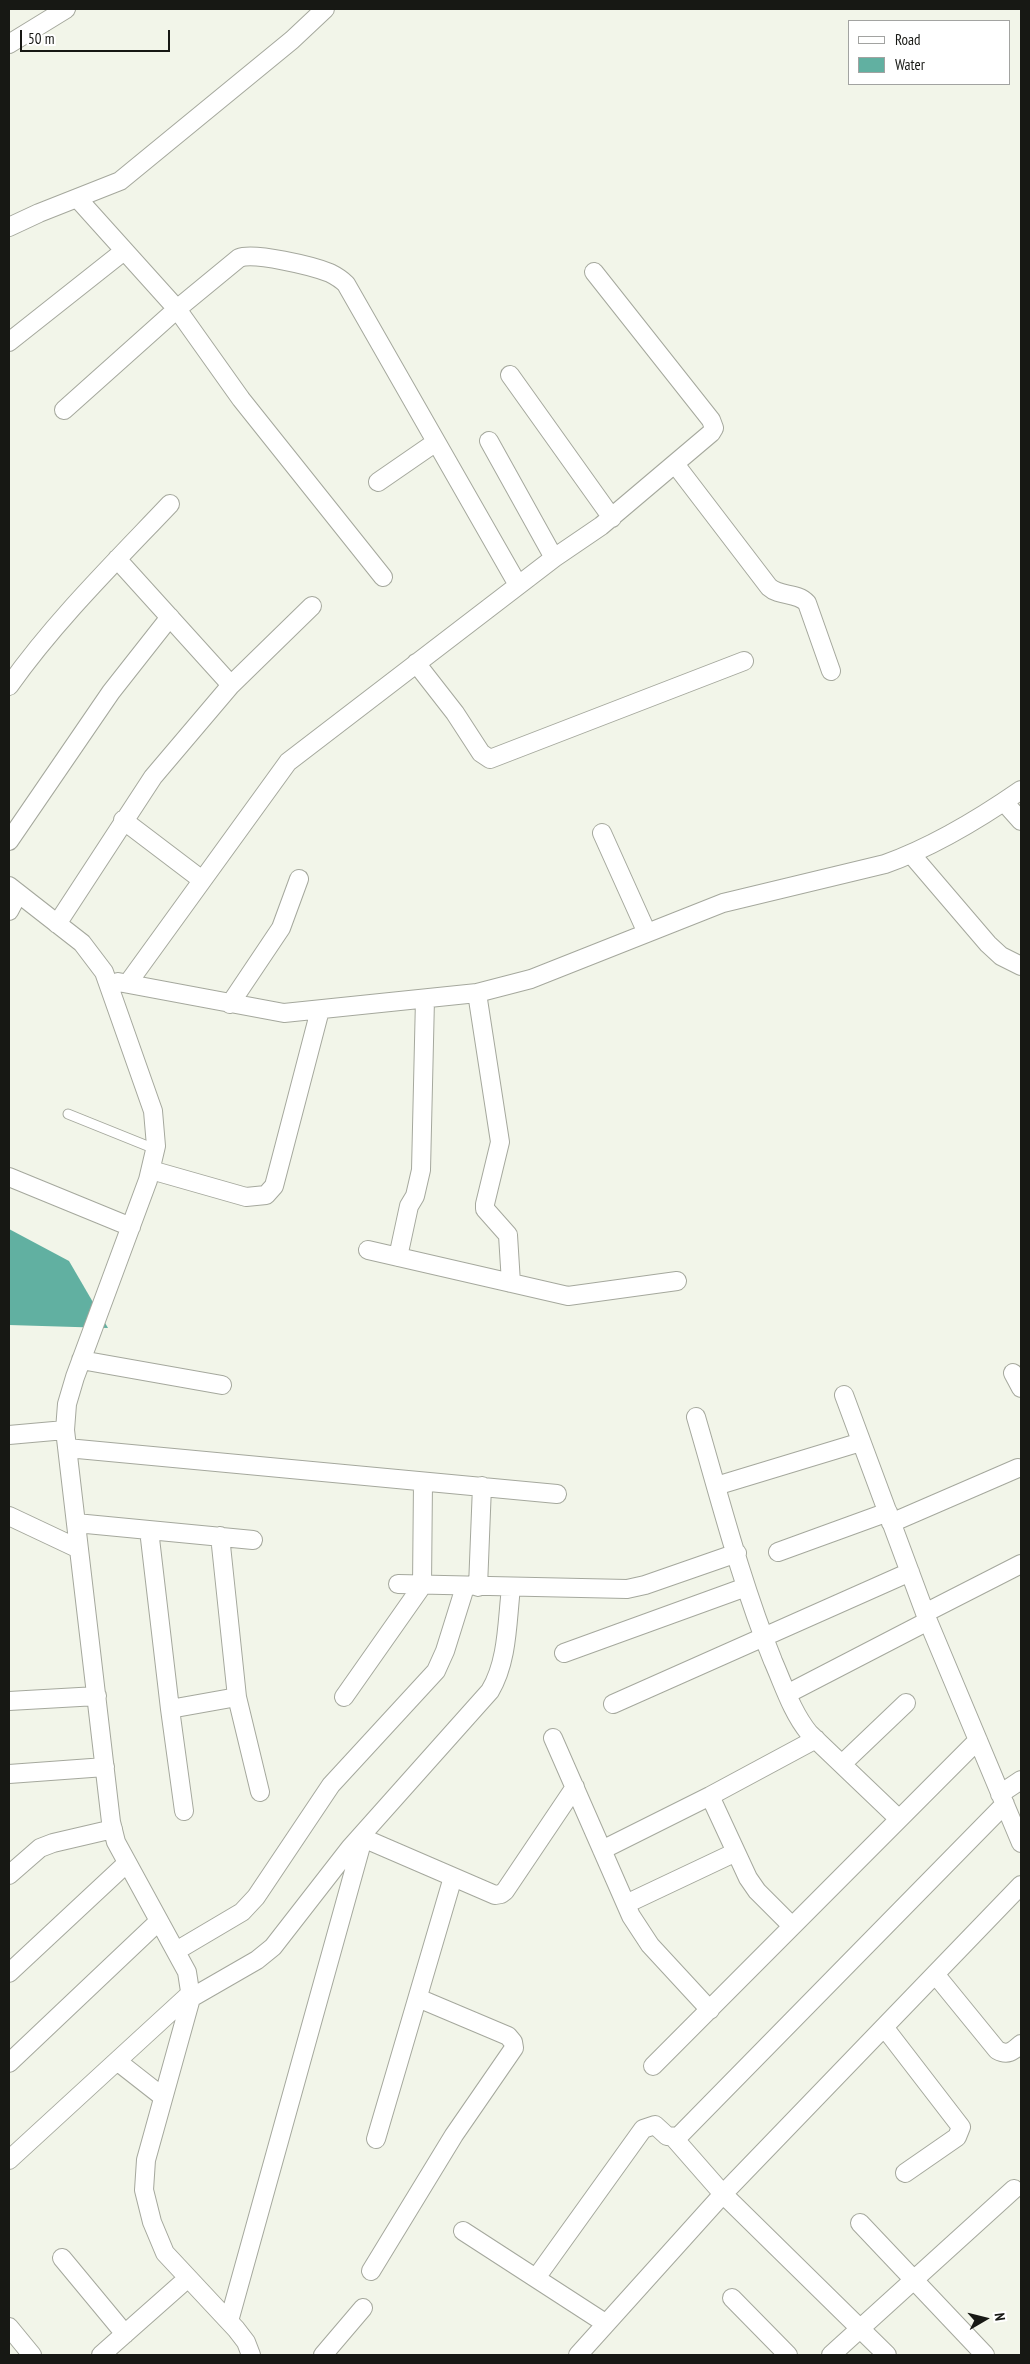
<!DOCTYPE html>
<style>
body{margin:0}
#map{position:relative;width:1030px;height:2364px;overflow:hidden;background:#f2f5e9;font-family:"PT Sans Narrow",sans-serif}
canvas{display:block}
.frame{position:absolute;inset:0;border:10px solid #171814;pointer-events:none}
.legend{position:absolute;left:848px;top:20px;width:162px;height:65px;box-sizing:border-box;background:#fff;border:1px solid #a2a3a1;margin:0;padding:6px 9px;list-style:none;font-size:15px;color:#171814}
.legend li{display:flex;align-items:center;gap:10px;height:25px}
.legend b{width:25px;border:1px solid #a2a3a1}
.north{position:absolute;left:960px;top:2294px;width:50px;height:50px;-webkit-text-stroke:4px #fff;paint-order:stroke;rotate:82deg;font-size:14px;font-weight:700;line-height:20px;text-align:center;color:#171814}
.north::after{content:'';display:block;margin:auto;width:18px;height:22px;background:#171814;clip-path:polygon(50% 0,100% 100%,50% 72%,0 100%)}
.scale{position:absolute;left:20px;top:30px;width:150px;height:22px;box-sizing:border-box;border:2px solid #171814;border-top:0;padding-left:6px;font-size:15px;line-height:18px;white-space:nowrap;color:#171814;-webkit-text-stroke:4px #fff;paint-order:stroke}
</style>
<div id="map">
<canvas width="1030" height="2364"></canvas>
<div class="frame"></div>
<ul class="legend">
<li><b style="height:6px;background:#fff"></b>Road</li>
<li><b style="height:14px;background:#61b0a1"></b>Water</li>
</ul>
<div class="north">N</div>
<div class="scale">50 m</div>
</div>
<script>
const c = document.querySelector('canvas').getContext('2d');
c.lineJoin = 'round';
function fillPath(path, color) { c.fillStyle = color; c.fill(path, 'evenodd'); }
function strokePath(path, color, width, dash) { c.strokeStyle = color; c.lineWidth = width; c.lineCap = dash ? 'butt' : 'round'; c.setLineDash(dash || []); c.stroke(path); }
fillPath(new Path2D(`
 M9 1229 69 1261 108 1328 9 1325Z`), '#61b0a1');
const service = new Path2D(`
 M68 1114 155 1149`);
const minor = new Path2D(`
 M9 44 66 9
 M78 199 177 309 241 399 383 577
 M9 227 39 213 120 181 292 40 325 9
 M9 342 124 251
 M510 375 612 518
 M64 410 177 309 239 258C254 252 313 266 330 273 336 276 341 279 346 284L518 585
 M489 441 554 558
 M675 464 769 587C780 597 797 592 807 603L831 671
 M378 482 436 442
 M117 559 231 685
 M416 663 455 713 481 753 490 759 744 661
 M9 686C56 620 114 563 170 504
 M1004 802 1021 821
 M123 820 202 880
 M602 833 647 933
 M9 841 111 692 170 617
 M911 854 988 944 1001 956 1021 966
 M9 886 82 943 104 972 153 1111 156 1146 148 1180 75 1377 67 1404 65 1430 111 1822 116 1842 187 1972 191 1998 146 2160 144 2190 152 2222 165 2253 236 2329 246 2342 251 2355
 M9 911 18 894
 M57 924 153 777 231 685 312 606
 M118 982 284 1013 477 993 531 979 723 903 885 864C930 848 982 817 1021 790
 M128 983 288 762 554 558 601 526 711 433 714 428 711 420 594 272
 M477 993 500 1142 485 1204V1209L508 1235 511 1283
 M230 1004 281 928 299 879
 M151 1170 246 1197 266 1195 274 1186 320 1010
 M9 1177 131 1227
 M368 1250 568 1296 677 1281
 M398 1257 409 1206 415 1196 421 1170 425 999
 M81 1360 222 1385
 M1013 1373 1021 1388
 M844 1395 928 1621 1021 1843
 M696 1417C720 1499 741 1582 773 1661 784 1686 792 1712 809 1733L899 1819
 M9 1435 65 1430
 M67 1448 557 1494
 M716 1486 861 1442
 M9 1516 79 1549
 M76 1523 253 1540
 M891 1523 1018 1468
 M149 1530 170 1709 184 1811
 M220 1536 237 1697 260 1792
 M778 1552 888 1512
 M398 1584 627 1589 645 1585 737 1553
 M478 1587 482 1486
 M925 1613 1021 1564
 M564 1653 746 1587
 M787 1694 928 1621
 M344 1697 422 1586 423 1482
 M9 1701 97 1696
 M613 1704 910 1572
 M170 1709 237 1697
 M553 1738 631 1916 650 1945 710 2010
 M842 1764 906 1703
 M9 1774 105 1767
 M1000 1794 1021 1780
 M710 1796 748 1878 757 1891 792 1926
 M363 1838 495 1895 501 1894 505 1891 575 1787
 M602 1850 710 1796 816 1739
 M9 1875 40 1848 53 1843 113 1829
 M626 1904 736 1852
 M176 1951 242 1912 256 1897 331 1785 436 1671 445 1651 465 1587
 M9 1973 127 1863
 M935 1974 997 2050C1008 2056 1013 2051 1021 2044
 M191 1998 257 1960 273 1947 350 1848 490 1691C508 1661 507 1621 511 1588
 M884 2027 961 2127 957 2137 905 2173
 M117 2061 163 2097
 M9 2063 159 1921
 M653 2066 978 1740
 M673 2137 723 2194 887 2355
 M376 2139 453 1877
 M9 2160 191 1993
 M860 2223 985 2355
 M463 2231 605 2323
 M62 2258 125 2334
 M371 2271 454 2135 514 2048 513 2042 508 2036 418 1998
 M536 2278 643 2129 655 2125 667 2136 678 2137 1005 1804
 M732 2298 788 2355
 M229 2321 364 1835
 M9 2327 32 2355
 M101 2355 188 2278
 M323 2355 363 2308
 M578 2355 723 2194 1021 1885
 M831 2355 1014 2189`);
strokePath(service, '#a5a89d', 11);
strokePath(minor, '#a5a89d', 20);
strokePath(service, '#fff', 9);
strokePath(minor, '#fff', 18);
</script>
